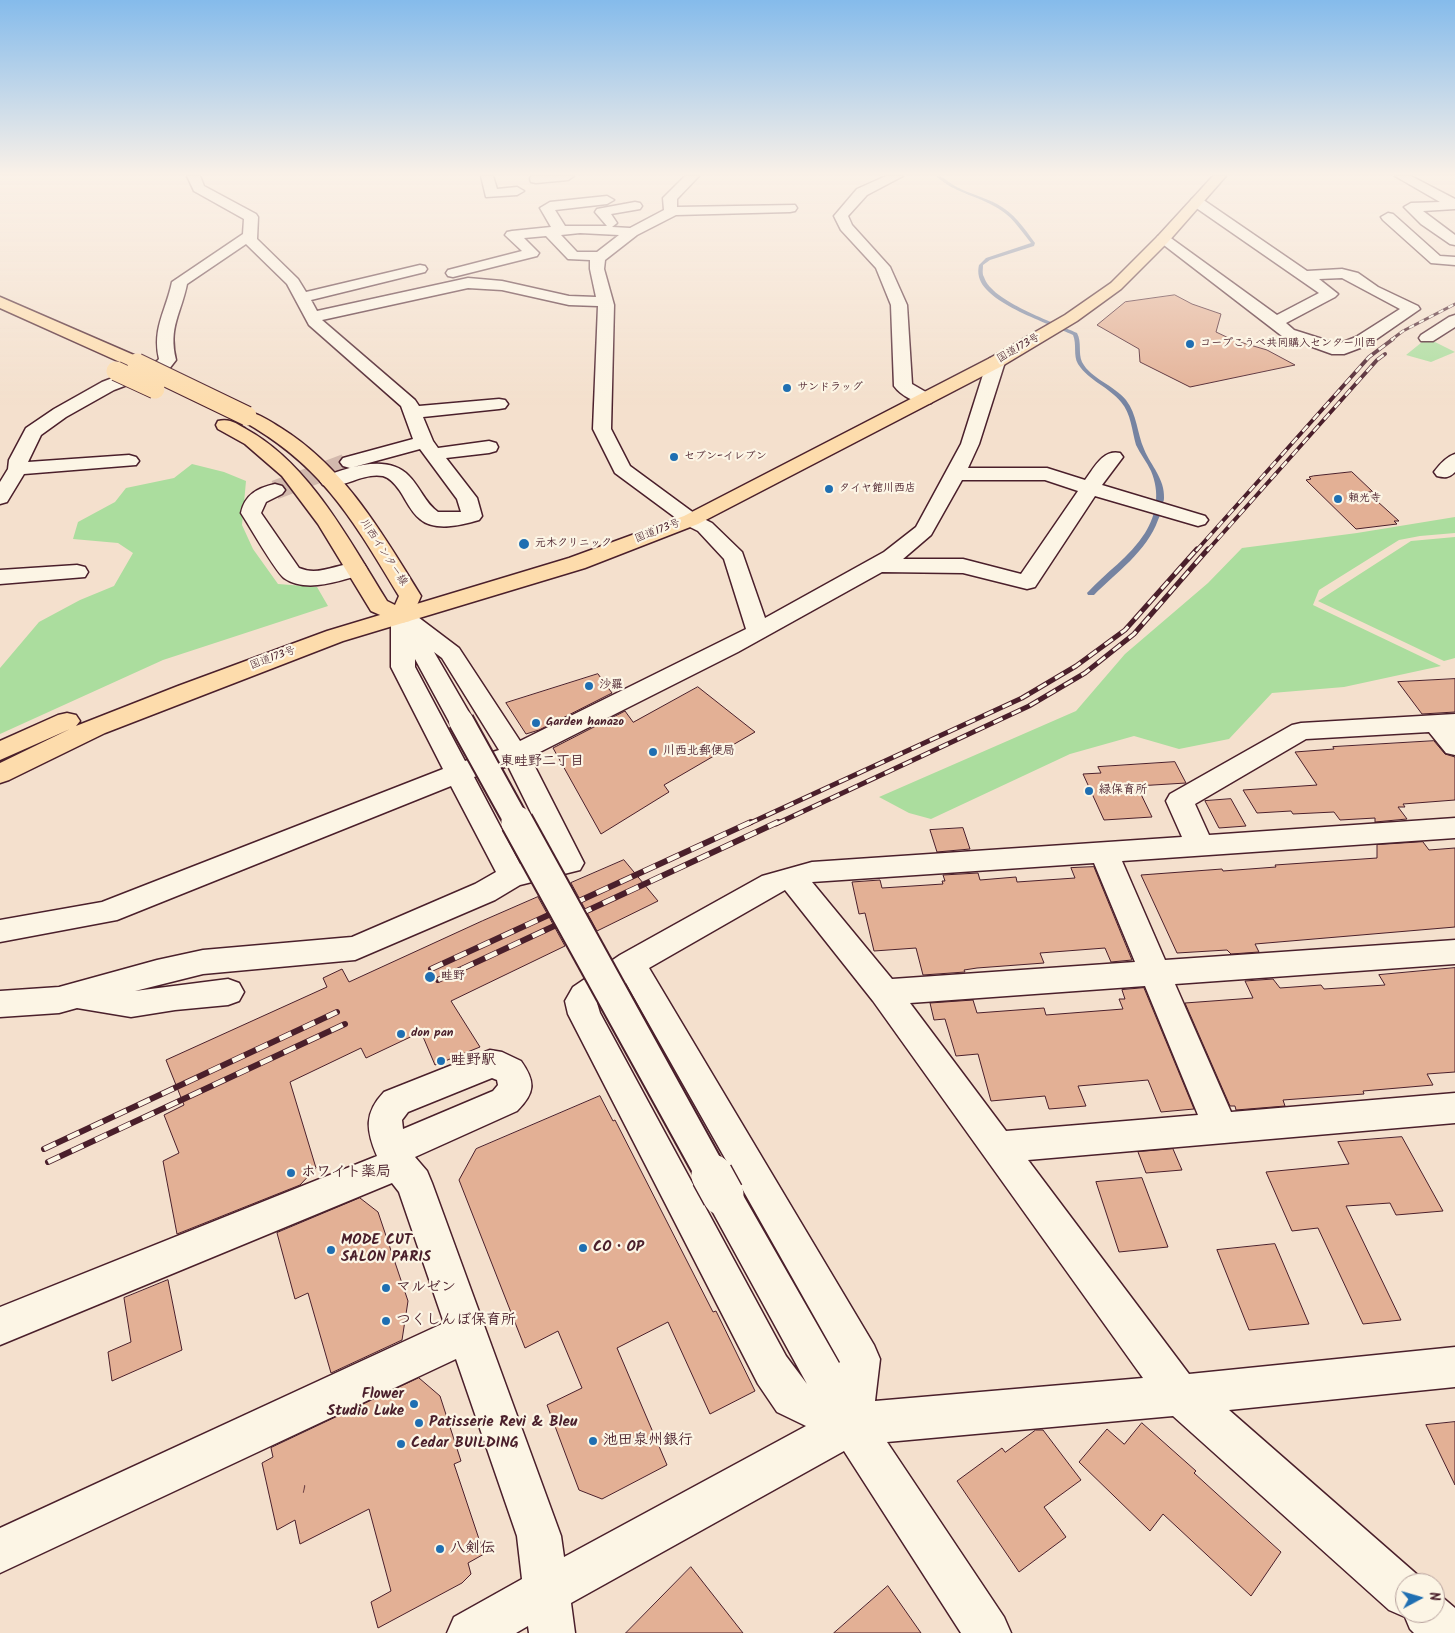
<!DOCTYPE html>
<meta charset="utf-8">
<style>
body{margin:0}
#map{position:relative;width:1455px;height:1633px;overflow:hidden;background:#f4e0cd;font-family:Kalam,sans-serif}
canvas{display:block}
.north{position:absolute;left:1395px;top:1573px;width:50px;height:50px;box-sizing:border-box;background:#fcf5e5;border:1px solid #b59f9b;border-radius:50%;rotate:84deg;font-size:14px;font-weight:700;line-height:20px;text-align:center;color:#4a1f2b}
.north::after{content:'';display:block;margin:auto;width:18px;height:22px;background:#1f6fb2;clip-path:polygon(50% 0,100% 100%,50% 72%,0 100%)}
</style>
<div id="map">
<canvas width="1455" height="1633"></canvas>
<div class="north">N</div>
</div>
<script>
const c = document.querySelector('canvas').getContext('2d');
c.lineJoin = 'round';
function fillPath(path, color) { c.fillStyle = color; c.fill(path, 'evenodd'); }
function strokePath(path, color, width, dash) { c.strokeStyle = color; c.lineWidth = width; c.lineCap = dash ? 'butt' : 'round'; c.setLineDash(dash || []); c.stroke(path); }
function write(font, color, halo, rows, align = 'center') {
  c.font = font + ' Kalam,"Klee One",sans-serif'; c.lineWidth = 4.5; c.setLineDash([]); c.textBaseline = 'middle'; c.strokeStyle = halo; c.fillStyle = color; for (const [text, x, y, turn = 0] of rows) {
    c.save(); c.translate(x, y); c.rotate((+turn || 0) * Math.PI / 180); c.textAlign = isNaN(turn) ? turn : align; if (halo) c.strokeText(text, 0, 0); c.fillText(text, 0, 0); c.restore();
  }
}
fillPath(new Path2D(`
 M1427 338 1455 352 1431 362 1406 355Z
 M192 464 224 472 246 481 242 525 253 549 278 584 317 587 328 606 163 660 0 734V668L39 622 80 600 114 586 133 553 118 543 73 539 78 522 115 502 126 488 174 478Z
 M1455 517V533L1420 536 1399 540 1319 590 1313 605 1441 666 1344 687 1272 693 1229 739 1179 749 1134 736 1070 754 931 819 909 813 879 797 1076 711 1125 654 1208 583 1242 548 1357 533Z
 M1455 537V658L1444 661 1318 601 1411 541Z`), '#abdd9e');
fillPath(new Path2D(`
 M936 176C944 176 950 184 957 187 970 194 984 197 997 204 1014 213 1024 228 1035 243L1034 246 990 260 983 265C983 269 982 274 984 277 992 302 1054 322 1077 333 1082 342 1078 353 1082 362 1091 379 1114 385 1126 400 1137 414 1137 433 1144 449 1151 466 1165 479 1164 498 1164 501 1163 502 1162 505 1161 510 1160 516 1158 520 1147 551 1116 573 1094 595H1088L1087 593C1106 572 1130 557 1145 533 1157 514 1160 492 1151 471 1147 462 1140 454 1136 445 1132 431 1131 413 1121 402 1109 387 1089 381 1078 364 1073 356 1077 344 1073 335 1049 323 986 304 979 277 978 273 978 269 979 265L986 258 1031 243C1022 232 1014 219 1002 211 981 196 955 194 936 176Z`), '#7583a1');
const building = new Path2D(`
 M1175 295 1192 304 1221 314 1216 332 1233 340 1267 350 1295 365 1190 387 1140 362 1139 349 1097 325 1125 302Z
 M1352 472 1373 492H1367L1399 521H1394L1397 524 1356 529 1306 480 1311 479 1309 477 1313 476Z
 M598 674 612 693 539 730 526 734 506 703Z
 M1455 679V712L1422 714 1398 682Z
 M698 687 755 732 664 785 669 792 601 834 553 748 625 711 633 722Z
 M1434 741 1445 754 1455 757V800L1403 804 1405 807H1398L1407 819 1375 822V818L1340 820 1334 812 1293 814 1291 811 1257 813 1243 790 1317 785 1295 752 1334 749 1333 747Z
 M1175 762 1186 783 1137 786 1152 817 1104 820 1083 774 1101 773 1098 767Z
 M1231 799 1246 826 1219 828 1205 801Z
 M963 828 970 849 937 852 930 830Z
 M1423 842 1429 850 1455 848V927L1255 944 1259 952 1231 954 1227 950 1177 953 1141 875 1222 869 1223 871 1276 867 1275 865 1377 858V845Z
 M624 860 658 901 597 931 571 883Z
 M1094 867 1132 960 1111 962 1105 948 1040 953 1044 963 977 968 964 970 965 972 923 975 916 948 874 951 865 913 859 914 852 882 880 880 882 888 943 884 942 881H945L943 875 978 873 980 880 1016 877 1017 882 1075 878 1071 868Z
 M538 897 565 946 451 1001 480 1047 435 1065 421 1032 366 1058 361 1048 290 1082 316 1168 300 1185 177 1234 163 1161 179 1153 164 1115 184 1105 166 1060 327 987 323 978 342 969 349 982 482 921Z
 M1455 968V1072L1427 1074 1433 1085 1363 1091 1364 1094 1283 1100 1285 1106 1236 1110 1235 1106H1230L1185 1003 1253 998 1245 981 1273 979 1280 988 1321 985 1324 989 1385 985 1379 975Z
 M1144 988 1194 1109 1161 1112 1148 1080 1078 1086 1086 1106 1049 1109 1045 1096 991 1101 978 1054 956 1056 945 1019 934 1020 930 1003 973 1000 977 1013 1044 1008 1046 1015 1123 1009 1119 999H1125L1122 990Z
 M600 1096 613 1121 615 1120 713 1312 716 1311 755 1391 710 1414 668 1322 617 1348 667 1465 602 1499 579 1490 547 1405 582 1388 558 1331 525 1348 459 1180 476 1149Z
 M1402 1137 1443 1211 1396 1215 1390 1203 1346 1206 1401 1320 1363 1324 1318 1228 1292 1231 1266 1172 1349 1164 1338 1142Z
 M1173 1149 1182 1170 1146 1173 1138 1152Z
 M1142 1178 1168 1247 1119 1252 1096 1182Z
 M360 1198 378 1212 408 1301 402 1340 331 1373 308 1293 295 1299 277 1233Z
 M1275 1244 1309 1324 1249 1330 1217 1250Z
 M168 1280 182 1350 112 1381 108 1352 131 1342 124 1298Z
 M419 1378 440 1396 461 1461 454 1464 484 1554 468 1563 471 1574 462 1583 378 1628 371 1602 391 1591 369 1509 300 1544 295 1520 277 1530 262 1463 273 1457 271 1448Z
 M1455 1422V1485L1426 1425Z
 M1142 1423 1196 1471 1194 1473 1281 1552 1251 1596 1163 1514 1150 1531 1079 1462 1107 1429 1124 1444Z
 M1036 1430H1043L1081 1480 1044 1507 1066 1537 1019 1572 957 1481 1002 1448 1005 1452Z
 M691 1567 743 1633H626Z
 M888 1586 921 1633H834Z`);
fillPath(building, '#e3b095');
strokePath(building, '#4a1f2b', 1);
strokePath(new Path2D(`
 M275 490 346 463`), '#d2b9ad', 19, [19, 9]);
const minor = new Path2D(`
 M187 176H200L204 186 256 214 258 217 257 239 298 279 306 292 420 265 425 266 427 269 425 272 311 300 317 311 468 278 502 281 569 296 596 297 590 269V260L568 259 546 236 524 238 539 253 537 256 453 277 448 276 446 273 448 270 522 251 505 235 507 232 512 231 551 227 540 208 550 202 607 196 614 200 607 204 555 210 565 226H607L595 212 597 209 635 202 640 203 642 206 640 209 611 214 617 223 612 227 630 228 664 210 663 198 685 176H699L677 199V207L795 205 797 208 795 211 790 212 676 215 637 235 605 260 604 269 614 305 611 429 630 466 698 516 712 523 742 552 765 618 884 552 916 527 961 444 987 362 990 358H1002L1005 362 979 444 968 468H1047L1085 480C1094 468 1103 449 1120 453L1123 457 1102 485 1205 516 1208 520 1205 524 1198 526 1095 496 1035 587 1027 589 963 573 882 572 738 652 530 757 584 863 580 870 520 885 495 900 355 960 203 974 135 991 228 979 239 983 244 992 239 1001 228 1005 175 1010 131 1017 77 1008 59 1013 0 1017V991L59 987 157 960 203 950 352 937 475 884 496 872 451 786 117 920 0 942V920L102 902 443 769 391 667V616L394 611 402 609 410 611 459 648 520 741 746 629 724 559 698 531 684 524 615 473 593 429 598 306 569 305 502 290 468 288 322 320 415 400 419 406 499 399 505 400 508 404 505 408 499 409 423 417 433 441 438 448 489 441 496 443 498 447 496 451 489 453 446 458 477 498 482 516 479 520C462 525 435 532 420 519 411 512 406 500 400 491 396 485 390 478 383 476 362 472 343 490 323 485L320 481 323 477C348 468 387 453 409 476 420 487 425 503 438 512H461L457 499 420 449 350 468 343 466 340 462 343 458 413 439 401 406 309 325 287 284 246 244 187 284C181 314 168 327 176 360L169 369 114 390 66 417 41 435 28 462 129 455 136 457 139 461 136 465 24 474 7 502 0 504V482L8 469 9 460 26 428 54 409 102 382 157 361 159 359C152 328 166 311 172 282L243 234 244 219 194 191ZM580 233 619 235 597 252H577L561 235ZM962 480H1045L1078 491 1021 574 963 559H903L931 535ZM434 652 442 658 499 750 465 761 415 667V659L452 727 461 729 470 727 474 721ZM508 766 553 857 520 864 474 777Z
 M481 176H493L497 189 517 187 524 191 517 195 486 197Z
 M531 176H574L568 180 536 183 531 182 530 179Z
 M886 176H903L867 195 848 216 852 225 890 267 907 305 912 384 931 395 934 399 931 403C920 406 901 396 894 386L891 305 876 268 841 230 834 216 857 189Z
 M1395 176H1411L1455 199V209L1423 211 1455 235V245L1450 244 1421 224 1404 207 1411 203 1440 202Z
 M1197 198 1202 199 1307 271 1342 269 1358 273 1378 287 1418 306 1420 309 1368 345 1344 354H1332L1282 336 1156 239 1158 236H1168L1277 315 1319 293 1192 205 1190 202 1192 199ZM1342 278 1400 309 1356 337 1338 344 1294 330 1286 323 1335 297 1338 294 1319 279Z
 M1388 213 1393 214 1440 256 1455 257V265L1431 263 1383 220 1381 217Z
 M1455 315V327L1433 341H1421L1419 338 1421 335 1449 317Z
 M1455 454V472C1449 478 1445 478 1437 476L1434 472C1440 464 1446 457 1455 454Z
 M275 484 282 486 285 490 282 494 266 502 261 513 299 568C322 578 342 559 364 564L367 569 364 574C341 580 307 594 284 578 275 571 249 525 241 513 245 494 258 488 275 484Z
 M77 565 85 567 88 572 85 577 0 584V570Z
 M1455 714V755L1446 753 1429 732 1306 739 1195 804 1209 835 1455 818V838L1122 861 1165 960 1455 940V964L1175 984 1231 1112 1455 1093V1123L1028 1160 1189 1374 1455 1347V1387L1229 1410 1421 1578 1423 1583H1405V1613H1435V1594L1442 1597 1455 1608V1633H1414L1410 1629 1405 1617 1389 1610 1173 1416 887 1442 1004 1617 1011 1633H961L844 1451 571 1603 575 1633H529L528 1626 516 1633H447L454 1617 522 1579 517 1536 456 1359 0 1573V1528L444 1323 399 1192 392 1183 0 1345V1307L377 1156C366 1130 364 1113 384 1092L490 1050 502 1052 521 1061C536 1082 535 1093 517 1111L415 1157 427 1171 432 1183 561 1536 564 1557 806 1426 777 1412 758 1384 568 1014 565 1001 573 987 620 955 762 876 812 862 1182 837 1166 801 1170 794 1292 725 1301 723ZM1094 863 1135 962 892 979 812 882ZM785 890 873 1001 1143 1378 875 1401 880 1359 874 1345 649 968ZM626 983 840 1362 839 1363 736 1183 723 1178 710 1183 705 1195 710 1207 807 1384 786 1356 600 1013 597 1003ZM1145 986 1198 1115 1006 1131 910 1003ZM492 1078 497 1080 498 1085 493 1091 403 1129 402 1120 408 1112Z`);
const major = new Path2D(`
 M0 297 143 359 146 363 143 367H131L0 308Z
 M247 411C259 414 270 421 281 428 345 468 382 533 421 596L410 621 402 623 394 621 371 611 318 524 282 476 245 444 218 429 216 425 218 421C230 418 237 424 246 429 310 464 350 542 387 601L395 605 399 596C352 518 322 465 241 420L238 416 241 412Z`);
const highway = new Path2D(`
 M1213 176H1226L1168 242 1121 289 1077 321 1002 366 698 524 585 568 343 641 105 733 9 780 0 783V763L70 729 0 760V741L58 715 67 713 76 715 80 721 76 726 178 686 327 631 569 558 684 516 990 358 1065 315 1111 283 1158 236Z`);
strokePath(minor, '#4a1f2b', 3);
strokePath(major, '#4a1f2b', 3);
strokePath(highway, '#4a1f2b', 3);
fillPath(minor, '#fcf5e5');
fillPath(major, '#fddcac');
fillPath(highway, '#fddcac');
const railFar3 = new Path2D(`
 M1391 340 1403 331 1455 304`);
const railFar2 = new Path2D(`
 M1196 551 1369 357 1393 339
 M1207 551 1377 360 1385 354`);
const railFar1 = new Path2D(`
 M748 824 1022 698 1076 666 1125 630 1197 549
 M776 824 1029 706 1085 673 1134 634 1208 549`);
const rail = new Path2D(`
 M431 969 751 822
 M438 980 778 822
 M44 1149 337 1012
 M48 1162 345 1024`);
strokePath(railFar3, '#4a1f2b', 3);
strokePath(railFar2, '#4a1f2b', 4);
strokePath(railFar1, '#4a1f2b', 5);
strokePath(rail, '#4a1f2b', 6);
strokePath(railFar3, '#fcf5e5', 2, [5.5]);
strokePath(railFar2, '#fcf5e5', 2.5, [8]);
strokePath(railFar1, '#fcf5e5', 3, [10]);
strokePath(rail, '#fcf5e5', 4.5, [13]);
const minorBridgeFar2 = new Path2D(`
 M461 721 518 824`);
const minorBridgeFar1 = new Path2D(`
 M517 822 713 1177`);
const minorBridge = new Path2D(`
 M712 1175 723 1195`);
const majorBridge = new Path2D(`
 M137 363 247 416
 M116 371 155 389`);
strokePath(minorBridgeFar2, '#4a1f2b', 28, []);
strokePath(minorBridgeFar1, '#4a1f2b', 35, []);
strokePath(minorBridge, '#4a1f2b', 44, []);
strokePath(majorBridge, '#4a1f2b', 21, []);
strokePath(minorBridgeFar2, '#fcf5e5', 24);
strokePath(minorBridgeFar1, '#fcf5e5', 31);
strokePath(minorBridge, '#fcf5e5', 41);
strokePath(majorBridge, '#fddcac', 19);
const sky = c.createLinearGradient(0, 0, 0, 405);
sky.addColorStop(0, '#85bbeb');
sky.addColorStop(0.43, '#faf1e8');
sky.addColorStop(1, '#faf1e800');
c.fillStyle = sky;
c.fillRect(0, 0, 1455, 405);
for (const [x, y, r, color] of [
 [1190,344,5,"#1f6fb2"],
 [787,388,5,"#1f6fb2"],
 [674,457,5,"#1f6fb2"],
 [829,489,5,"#1f6fb2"],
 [1338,499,5,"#1f6fb2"],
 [524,544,6,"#1f6fb2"],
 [589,686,5,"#1f6fb2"],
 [536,723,5,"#1f6fb2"],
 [653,752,5,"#1f6fb2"],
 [1089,791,5,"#1f6fb2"],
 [430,977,6,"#1f6fb2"],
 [401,1034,5,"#1f6fb2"],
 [441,1061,5,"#1f6fb2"],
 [291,1173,5,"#1f6fb2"],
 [583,1248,5,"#1f6fb2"],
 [331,1250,5,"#1f6fb2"],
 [386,1288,5,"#1f6fb2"],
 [386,1321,5,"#1f6fb2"],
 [414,1404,5,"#1f6fb2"],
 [419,1423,5,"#1f6fb2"],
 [593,1441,5,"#1f6fb2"],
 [401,1444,5,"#1f6fb2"],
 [440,1549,5,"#1f6fb2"]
]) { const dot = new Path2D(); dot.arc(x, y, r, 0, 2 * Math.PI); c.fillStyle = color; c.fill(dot); strokePath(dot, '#fcf5e5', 2); }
write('bold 11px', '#4a1f2b', '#fcf5e5', [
 ["コープこうべ共同購入センター川西",1200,344],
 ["サンドラッグ",797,388],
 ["セブン-イレブン",684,457],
 ["タイヤ館川西店",839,489],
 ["頼光寺",1348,499],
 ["元木クリニック",535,544]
], 'left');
write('11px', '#4a1f2b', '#fcf5e5', [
 ["国道173号",1019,349,-30],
 ["国道173号",658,532,-21],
 ["川西インター線",383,553,57],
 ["国道173号",273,659,-20]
]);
write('bold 12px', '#4a1f2b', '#fcf5e5', [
 ["沙羅",599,686],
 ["Garden hanazo",546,723],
 ["川西北郵便局",663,752],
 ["緑保育所",1099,791],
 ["畦野",441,977],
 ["don pan",411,1034]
], 'left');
write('12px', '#704346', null, [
 ["1",304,1491]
]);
write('bold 14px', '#4a1f2b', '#fcf5e5', [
 ["東畦野二丁目",542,763]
]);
write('bold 15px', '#4a1f2b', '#fcf5e5', [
 ["畦野駅",451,1061],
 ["ホワイト薬局",301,1173],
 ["MODE CUT",341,1241],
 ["SALON PARIS",341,1258],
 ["CO・OP",593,1248],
 ["マルゼン",396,1288],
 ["つくしんぼ保育所",396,1321],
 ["Flower",404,1395,"right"],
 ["Studio Luke",404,1412,"right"],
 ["Patisserie Revi & Bleu",429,1423],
 ["池田泉州銀行",603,1441],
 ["Cedar BUILDING",411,1444],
 ["八剣伝",450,1549]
], 'left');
</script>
